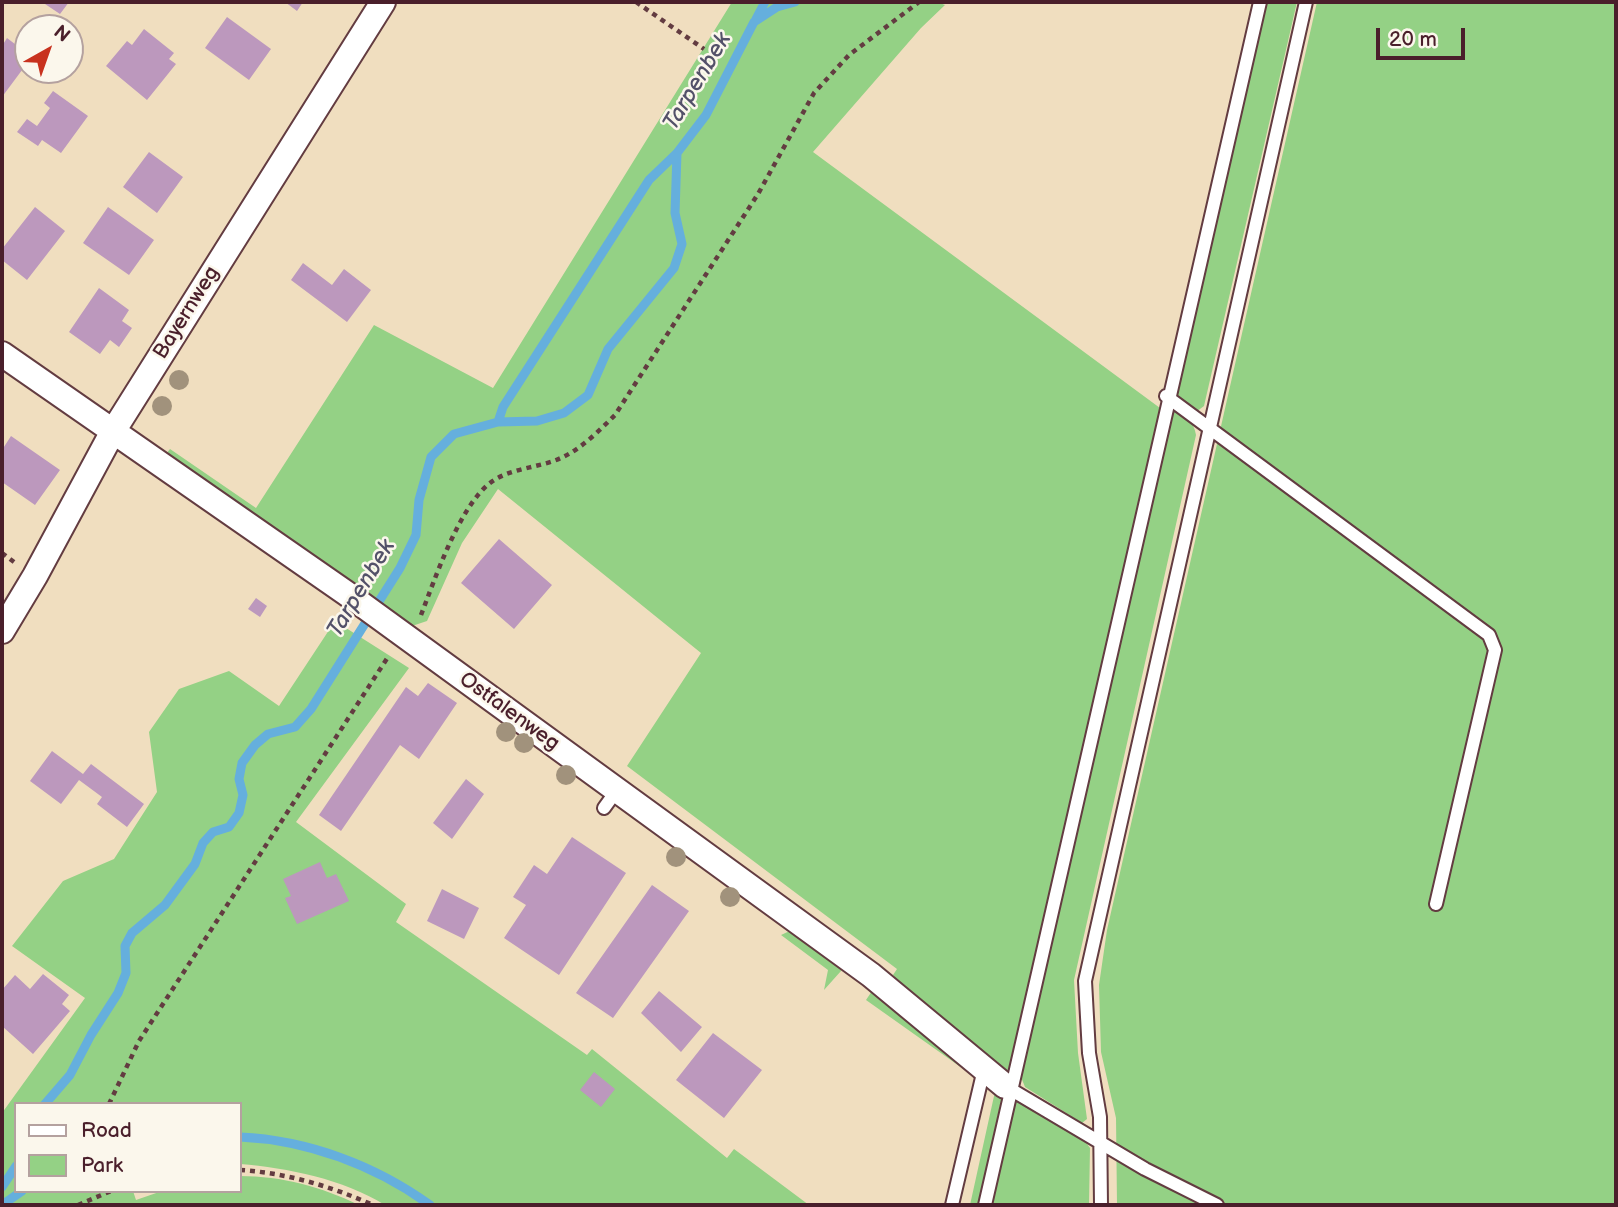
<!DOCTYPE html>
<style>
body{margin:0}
#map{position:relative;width:1618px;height:1207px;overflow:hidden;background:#f0debf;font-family:"Balsamiq Sans",sans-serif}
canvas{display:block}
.frame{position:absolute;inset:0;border:4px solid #4a1f2b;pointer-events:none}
.legend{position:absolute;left:14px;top:1102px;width:228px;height:91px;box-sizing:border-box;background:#fbf7ec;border:2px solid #b4a19f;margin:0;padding:9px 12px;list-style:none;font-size:21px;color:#4a1f2b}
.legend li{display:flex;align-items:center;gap:14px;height:35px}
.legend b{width:35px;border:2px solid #b4a19f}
.north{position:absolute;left:14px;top:14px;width:70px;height:70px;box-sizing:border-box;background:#fbf7ec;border:2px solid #b4a19f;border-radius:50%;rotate:40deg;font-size:19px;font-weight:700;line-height:28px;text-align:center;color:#4a1f2b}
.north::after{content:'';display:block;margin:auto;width:24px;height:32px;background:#c8321e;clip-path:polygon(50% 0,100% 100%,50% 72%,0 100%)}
.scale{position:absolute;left:1376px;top:28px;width:89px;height:32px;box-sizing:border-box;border:4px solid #4a1f2b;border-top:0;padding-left:9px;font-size:21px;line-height:24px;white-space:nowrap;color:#4a1f2b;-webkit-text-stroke:5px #fbf7ec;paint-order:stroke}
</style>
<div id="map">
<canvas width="1618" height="1207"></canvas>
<div class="frame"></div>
<ul class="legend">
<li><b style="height:9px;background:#fff"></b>Road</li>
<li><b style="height:19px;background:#94d185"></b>Park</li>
</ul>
<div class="north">N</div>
<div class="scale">20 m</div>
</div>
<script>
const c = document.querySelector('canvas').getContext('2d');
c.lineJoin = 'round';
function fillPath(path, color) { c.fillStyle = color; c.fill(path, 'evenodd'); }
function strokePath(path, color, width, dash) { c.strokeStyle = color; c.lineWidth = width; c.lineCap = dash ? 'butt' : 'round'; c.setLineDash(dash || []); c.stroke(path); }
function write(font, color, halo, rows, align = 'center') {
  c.font = font + ' "Balsamiq Sans",sans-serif'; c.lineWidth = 5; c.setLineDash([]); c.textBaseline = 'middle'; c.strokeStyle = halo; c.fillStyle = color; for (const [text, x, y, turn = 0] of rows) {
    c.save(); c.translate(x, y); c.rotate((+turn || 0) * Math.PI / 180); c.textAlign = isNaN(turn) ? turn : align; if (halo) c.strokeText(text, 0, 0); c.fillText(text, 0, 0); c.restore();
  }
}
fillPath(new Path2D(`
 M732 2H937L945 5 921 28 813 152 1160 408 1006 1080 919 1006 893 975 897 969 627 766 701 653 498 489 462 543 427 621 409 627 162 459 170 449 256 508 374 325 493 388Z
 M1265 2H1297L1204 406 1196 412 1179 400 1177 392Z
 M1317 2H1616V1205H1117L1116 1118 1101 1052 1099 985 1107 930Z
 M1172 405C1184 414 1194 421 1196 435L1074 980 1078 1053 1087 1119 1082 1123 1025 1087 1021 1077Z
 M335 621 409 668 296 822 406 904 396 922 587 1055 592 1049 727 1158 734 1149 809 1205H385C343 1179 288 1168 240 1164V1104H16V1191H133L136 1200 162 1191H240V1176C282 1176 322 1187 359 1205H2V1113L85 998 12 946 63 881 114 859 157 792 149 732 179 689 229 671 279 706Z
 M794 929 840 965 841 971 824 990 828 970 781 935Z
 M872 991C888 992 947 1053 962 1068L866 1000Z
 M996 1087 1003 1092 978 1205H970Z
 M1013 1102H1018L1085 1141 1090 1148 1089 1205H989Z`), '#94d185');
strokePath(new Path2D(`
 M756 19 765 2
 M498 422 503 407 649 180 677 153
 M45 1104 70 1075 91 1035 118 993 126 973 125 946 132 933 165 905 195 864 203 843 213 832 229 827 239 813 243 795 239 779 242 763 255 745 268 734 295 727 311 709 400 568 416 535 419 500 431 457 454 434 498 422 537 421 564 413 588 395 608 349 674 268 682 244 675 213 677 153 706 115 754 22 777 7 795 2
 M240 1137C307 1140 375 1165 430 1205
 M2 1187 16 1166
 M2 1205 22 1191`), '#65afdd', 9);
fillPath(new Path2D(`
 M42 2H69L60 14Z
 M285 2H303L297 11Z
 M227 17 271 49 249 80 205 48Z
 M144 29 174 53 169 59 176 64 147 100 106 66 127 41 132 45Z
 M7 38 28 54V62L2 97V46Z
 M53 91 88 116 61 153 42 140 38 146 17 132 27 119 37 126 50 108 44 103Z
 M149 152 183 177 157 213 123 187Z
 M35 207 65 231 27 280 2 260V249Z
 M108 207 154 240 129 275 83 243Z
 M303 263 332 285 344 269 371 290 347 322 291 280Z
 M99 288 129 310 122 321 132 328 119 347 110 340 100 354 69 332Z
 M11 436 60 470 35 505 2 482V450Z
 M499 539 552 585 514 629 461 583Z
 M256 598 267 606 260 617 248 609Z
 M428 683 457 703 419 759 400 745 341 831 319 815 406 687 418 696Z
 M52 751 83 774 91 764 144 804 127 827 97 804 102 797 79 780 61 804 30 781Z
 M466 779 484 794 452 839 433 823Z
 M572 837 626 873 559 975 504 938 526 905 513 897 534 865 547 874Z
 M320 862 327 878 336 874 349 901 297 924 285 898 291 896 283 879Z
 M652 885 689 911 613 1018 576 993Z
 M442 889 479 908 464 939 427 921Z
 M43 974 69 995 62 1004 70 1011 33 1054 2 1026V990L15 975 30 989Z
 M659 991 702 1027 681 1052 641 1013Z
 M713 1033 762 1070 724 1118 676 1080Z
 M594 1072 615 1089 601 1107 580 1090Z`), '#bc98bd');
const lane = new Path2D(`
 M1166 396 1489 635 1495 650 1436 904
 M604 808 617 790
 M1005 1086 1145 1169 1217 1205
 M952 1205 984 1069
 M985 1205 1260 2
 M1101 1205 1100 1117 1089 1053 1085 981 1306 2`);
const street = new Path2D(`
 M2 354 346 593 871 975 1005 1086
 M2 631 35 576 112 433 383 2`);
strokePath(lane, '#633c41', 16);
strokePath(street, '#633c41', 28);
strokePath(new Path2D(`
 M636 2 704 49
 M2 553 14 562
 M421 615C435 579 459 507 490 483 509 468 539 468 561 458 581 449 599 431 615 415L758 194 814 93 849 55 919 2
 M109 1104 139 1041 388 657
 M240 1170C287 1173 330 1186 373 1205
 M78 1205 111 1191`), '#633c41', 4.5, [5, 5]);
strokePath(lane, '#fff', 12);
strokePath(street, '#fff', 24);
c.fillStyle = '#a1927c';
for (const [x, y] of [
 [179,380],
 [162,406],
 [506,732],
 [524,743],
 [566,775],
 [676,857],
 [730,897]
]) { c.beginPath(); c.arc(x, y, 10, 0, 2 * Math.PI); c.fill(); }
write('21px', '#4a1f2b', '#fbf7ec', [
 ["Bayernweg",187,313,-58],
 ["Ostfalenweg",509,712,36]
]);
write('italic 23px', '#535169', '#fbf7ec', [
 ["Tarpenbek",698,82,-59],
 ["Tarpenbek",362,589,-59]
]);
</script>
